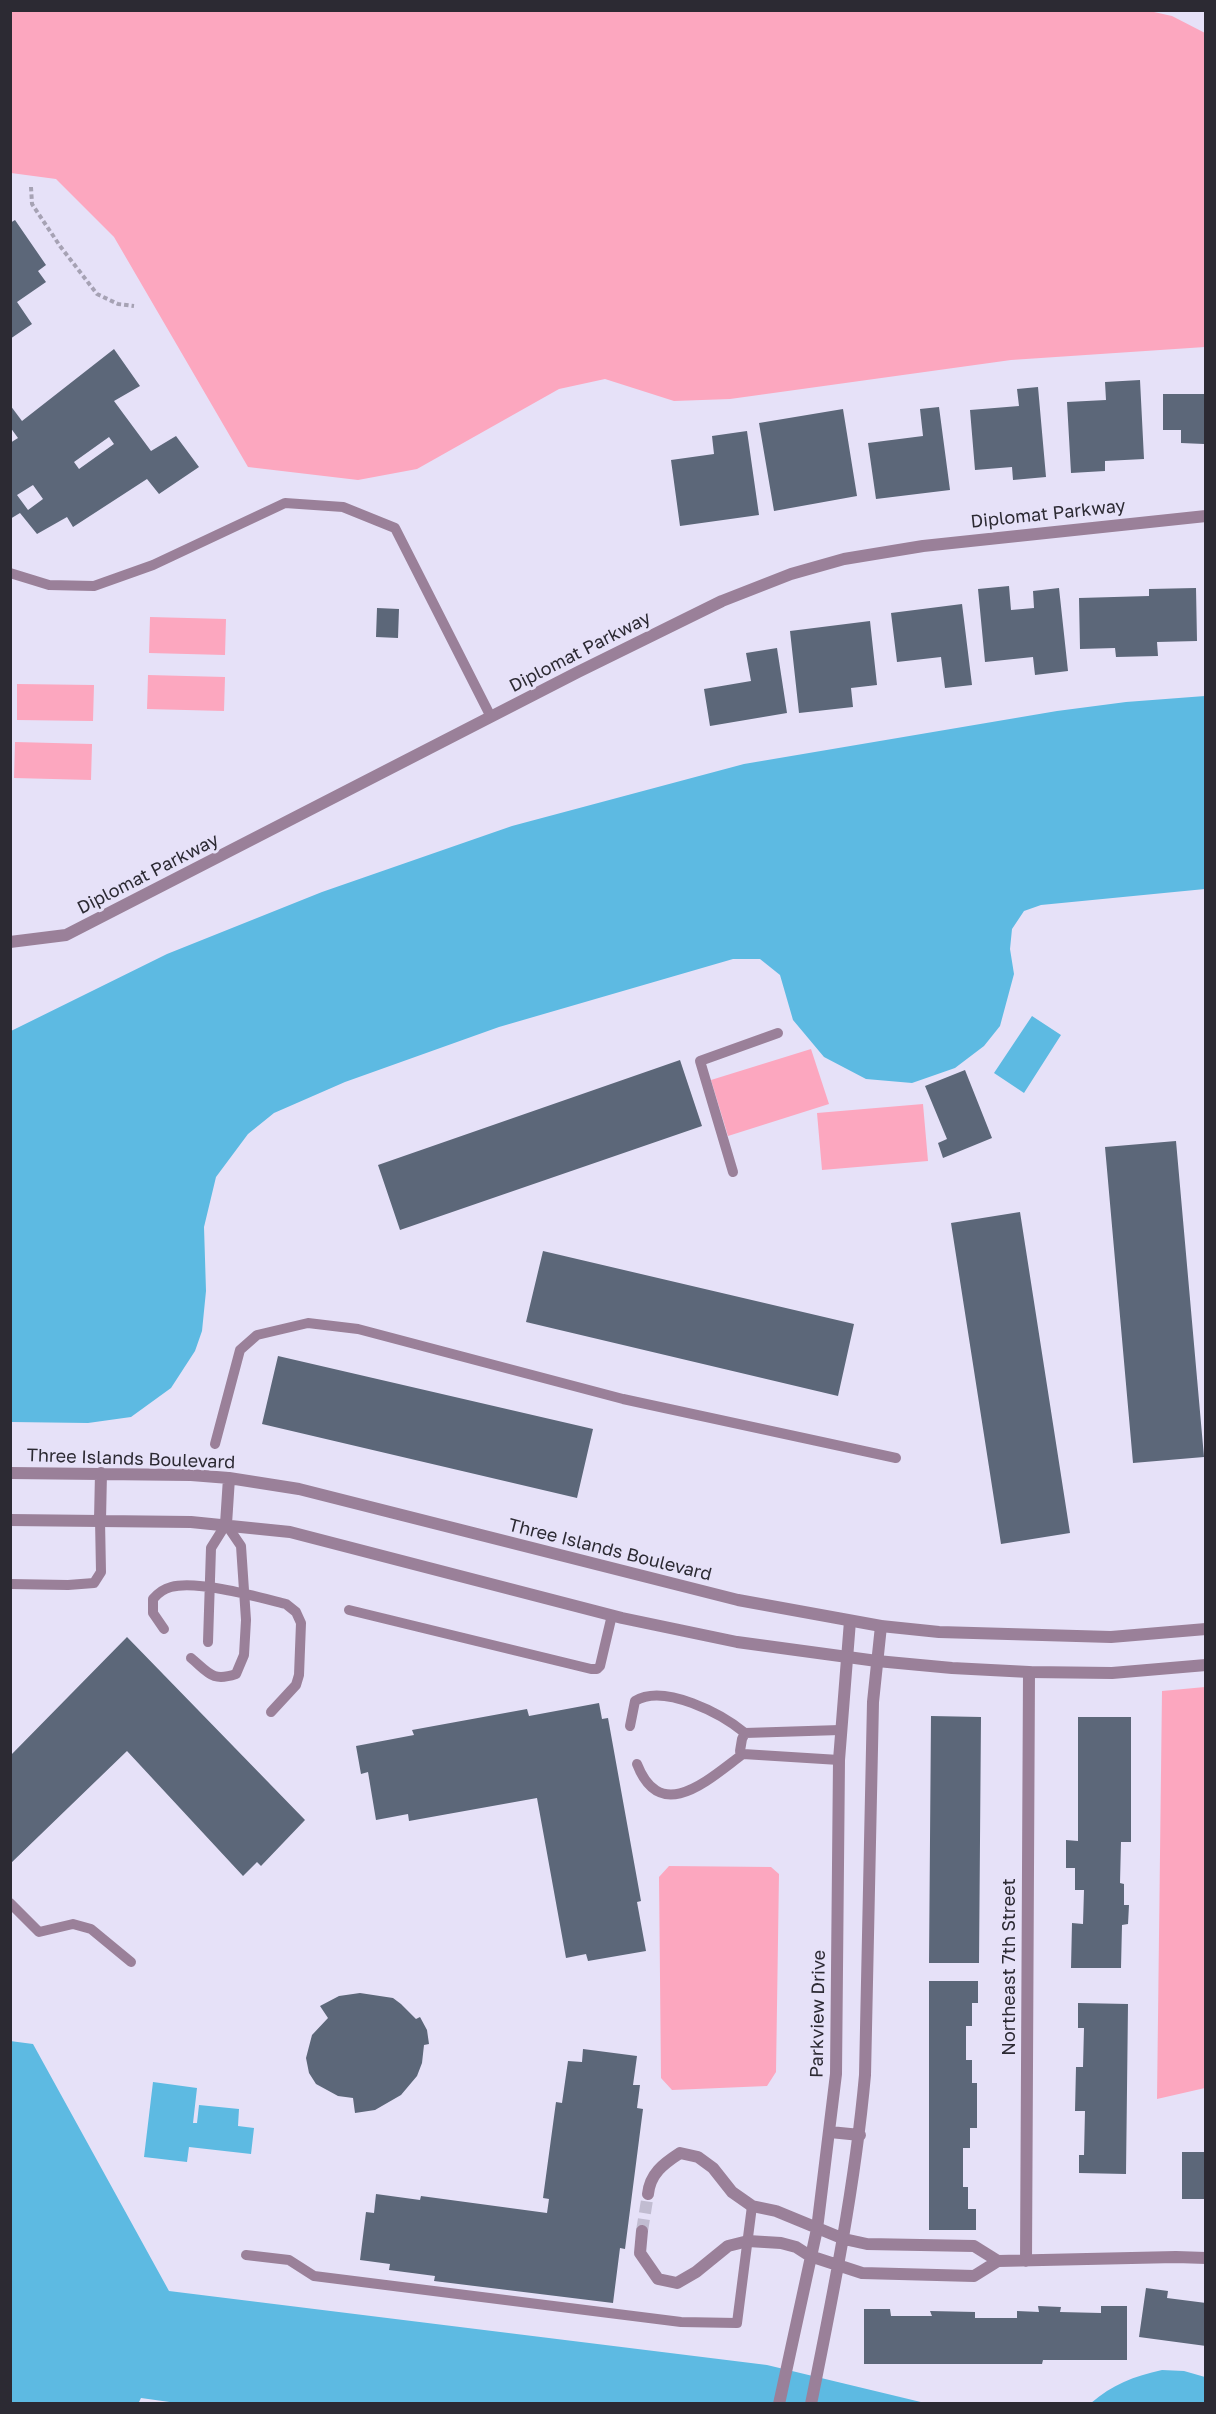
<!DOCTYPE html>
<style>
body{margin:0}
#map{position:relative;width:1216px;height:2414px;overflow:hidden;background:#e6e1f8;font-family:"Golos Text",sans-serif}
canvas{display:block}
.frame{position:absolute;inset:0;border:12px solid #2c2a33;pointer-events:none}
</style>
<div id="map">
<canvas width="1216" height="2414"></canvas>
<div class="frame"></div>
</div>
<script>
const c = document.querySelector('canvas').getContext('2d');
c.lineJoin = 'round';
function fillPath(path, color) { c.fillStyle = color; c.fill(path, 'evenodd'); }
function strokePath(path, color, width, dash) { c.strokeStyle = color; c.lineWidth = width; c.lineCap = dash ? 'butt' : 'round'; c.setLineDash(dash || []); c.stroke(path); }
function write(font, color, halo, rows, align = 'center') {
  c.font = font + ' "Golos Text",sans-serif'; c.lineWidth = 6; c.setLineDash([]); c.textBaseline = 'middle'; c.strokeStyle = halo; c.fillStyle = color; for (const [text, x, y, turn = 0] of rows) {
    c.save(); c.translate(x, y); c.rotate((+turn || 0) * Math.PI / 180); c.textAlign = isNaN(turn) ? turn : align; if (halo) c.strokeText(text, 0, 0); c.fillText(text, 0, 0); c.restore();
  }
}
fillPath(new Path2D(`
 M11 10H1145L1172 16 1205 33V347L1011 360 730 399 674 401 605 379 559 389 417 469 358 480 248 467 114 237 56 179 11 173Z
 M150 617 226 619 225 655 149 653Z
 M148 675 225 677 224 711 147 709Z
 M17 684 94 685 93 721 17 720Z
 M15 742 92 744 91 780 14 778Z
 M811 1049 829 1104 728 1136 711 1080Z
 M923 1104 928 1161 822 1170 817 1113Z
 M1205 1687V2088L1157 2099 1162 1691Z
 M669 1866 771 1867 779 1874 776 2072 767 2086 672 2090 661 2078 659 1877Z`), '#fca7bf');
fillPath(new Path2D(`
 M1205 696V889L1041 905 1024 911 1012 929 1010 949 1014 974 1000 1026 984 1046 955 1068 912 1083 866 1079 824 1057 793 1020 780 975 760 959H733L499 1027 345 1082 274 1113 248 1134 216 1177 204 1227 206 1291 202 1331 195 1351 171 1388 131 1417 88 1423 11 1422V1031L167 954 322 892 512 826 744 764 1057 711 1126 702Z
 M1032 1016 1061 1035 1024 1093 994 1073Z
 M10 2041 33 2044 169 2291 767 2365 925 2403 184 2404 141 2398 138 2404 11 2403Z
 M153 2082 197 2088 193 2123H197L199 2105 239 2109 238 2126 254 2128 251 2154 189 2147 187 2162 144 2157Z
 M1162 2370 1184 2371 1205 2377V2403H1091C1112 2385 1134 2376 1162 2370Z`), '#5dbae2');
fillPath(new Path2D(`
 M15 220 46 265 38 271 46 282 17 302 32 324 10 339V223Z
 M114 349 140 386 114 401 151 451 176 436 199 467 159 494 147 479 73 527 67 517 37 534 20 513 10 519V443L18 438 10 427V405L22 421ZM109 437 114 444 79 469 74 462ZM33 485 43 499 28 510 17 495Z
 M1140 380 1144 459 1105 461V471L1071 473 1067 402 1106 400 1105 382Z
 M1038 387 1046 477 1013 480 1012 467 975 470 970 410 1019 406 1017 389Z
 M1163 394H1206L1204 444 1181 443V430H1163Z
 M939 407 950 490 876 499 868 443 923 436 920 409Z
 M843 409 857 496 774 511 759 423Z
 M747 431 759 515 680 526 671 460 714 454 712 436Z
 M1009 586 1011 610 1034 608 1033 591 1059 588 1068 671 1035 675 1033 657 985 662 978 589Z
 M1196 588 1197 641 1157 642 1158 656 1116 657 1115 648 1080 649 1079 598 1149 596V589Z
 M962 604 972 685 945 688 941 657 897 662 891 613Z
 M377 608 399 609 398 638 376 637Z
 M870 621 877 685 851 688 853 707 799 713 790 631Z
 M777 648 787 713 710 726 704 689 751 681 746 653Z
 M680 1060 702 1126 400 1230 378 1165Z
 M965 1070 992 1138 943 1158 938 1143 947 1139 925 1086Z
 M1176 1141 1204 1457 1133 1463 1105 1147Z
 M1020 1212 1070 1533 1001 1544 951 1223Z
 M543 1251 854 1324 838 1396 526 1322Z
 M278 1356 593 1429 577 1498 262 1424Z
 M127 1637 305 1820 261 1866 257 1862 243 1876 127 1751 10 1864V1756Z
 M599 1703 602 1719 608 1718 641 1901 637 1902 646 1951 588 1961 586 1954 566 1958 537 1798 409 1821 408 1814 376 1820 368 1772 361 1774 356 1746 414 1735 412 1730 527 1709 529 1716Z
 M931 1716 981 1717 979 1963H929Z
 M1078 1717H1131V1842H1121L1120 1883 1124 1884V1905H1129L1128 1924 1122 1925 1121 1968H1071L1072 1923 1083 1924 1084 1890H1075V1868H1066V1840L1078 1841Z
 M929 1981H978V2003H972V2026H966V2060H972V2083H977V2128H970V2148H963V2187H968V2209H976V2230H929Z
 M360 1993 393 1998 401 2004 416 2019 420 2017 427 2030 429 2044 424 2045 422 2063 417 2076 401 2095 375 2110 355 2113 353 2098 338 2096 316 2084 309 2073 306 2058 312 2035 328 2018 320 2006 339 1996Z
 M1078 2003 1128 2004 1126 2174 1079 2173V2155H1084L1085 2111H1075L1076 2067H1083L1084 2028H1078Z
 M583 2049 637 2056 633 2085H640L637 2108 643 2109 625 2249 620 2248 613 2303 434 2281 435 2276 389 2270 390 2264 360 2260 366 2212 374 2213 376 2194 420 2200 421 2196 547 2213 549 2199 543 2198 556 2102 562 2103 568 2061 582 2062Z
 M1182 2152H1206V2199H1182Z
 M1146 2288 1168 2291 1167 2298 1206 2303V2346L1139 2337Z
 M1038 2306 1061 2307 1060 2312 1101 2313V2306H1127V2360H1043L1042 2364H864V2309H890L891 2316H932L930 2311 975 2312V2318H1017V2311L1039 2312Z`), '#5c6779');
strokePath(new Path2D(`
 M642 2231 648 2194`), '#c1bcd1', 12, [12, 6]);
strokePath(new Path2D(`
 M31 187 32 204 60 246 97 294 118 304 134 306`), '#a6a2b4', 4, [4.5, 3]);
strokePath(new Path2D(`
 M10 573 49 585 94 586 153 565 285 503 343 507 395 528 491 717
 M733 1172 700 1061 778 1033
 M215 1444 240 1350 257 1335 308 1323 358 1329 623 1399 896 1458
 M10 1584 68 1585 94 1583 101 1572 100 1520
 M349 1610 591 1669H597L600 1666 612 1615
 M164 1629 153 1613V1599C158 1593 163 1589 171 1587 198 1580 258 1597 286 1604L296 1612 301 1623 299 1675 296 1685 271 1712
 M191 1658C209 1673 212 1682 236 1674L244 1655 246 1620 241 1546 226 1524 211 1548 208 1642
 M630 1726 635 1701C664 1683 722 1714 745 1733
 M839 1760 743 1754 740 1751 742 1739 745 1733 840 1730
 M637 1764C661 1826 710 1778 743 1754
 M10 1903 39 1932 73 1924 91 1929 131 1962
 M246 2255 289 2260 314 2276 681 2322 737 2323 752 2206`), '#9a8099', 10);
strokePath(new Path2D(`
 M830 2132 860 2135
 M648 2194C650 2174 663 2164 680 2153L698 2157 713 2168 732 2192 752 2206 776 2211 844 2239 867 2244 974 2246 998 2261 1176 2257 1206 2258
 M642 2231 640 2253 658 2279 677 2283 696 2272 728 2246 748 2241 781 2243 796 2247 810 2256 862 2273 974 2276 998 2261
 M1026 2261 1029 1672
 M779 2404 817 2229 836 2074 839 1760 850 1621
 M811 2404C833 2295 855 2186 865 2075L873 1702 881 1626`), '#9a8099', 12);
strokePath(new Path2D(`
 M10 942 66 935 578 672 722 601 791 574 844 559 923 546 1206 516
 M10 1473 191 1475 229 1478 299 1489 738 1600 881 1626 939 1632 1111 1637 1206 1629
 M10 1520 191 1522 290 1532 622 1618 737 1642 877 1661 952 1668 1029 1672 1112 1673 1206 1665
 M100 1520 101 1473
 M226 1524 229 1478`), '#9a8099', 12);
write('18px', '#2c2a33', '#e6e1f8', [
 ["Diplomat Parkway",1048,514,-6],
 ["Diplomat Parkway",580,652,-27],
 ["Diplomat Parkway",148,874,-27],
 ["Three Islands Boulevard",131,1459,2],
 ["Three Islands Boulevard",610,1550,14],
 ["Northeast 7th Street",1009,1967,-90],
 ["Parkview Drive",818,2014,-89]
]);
</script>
